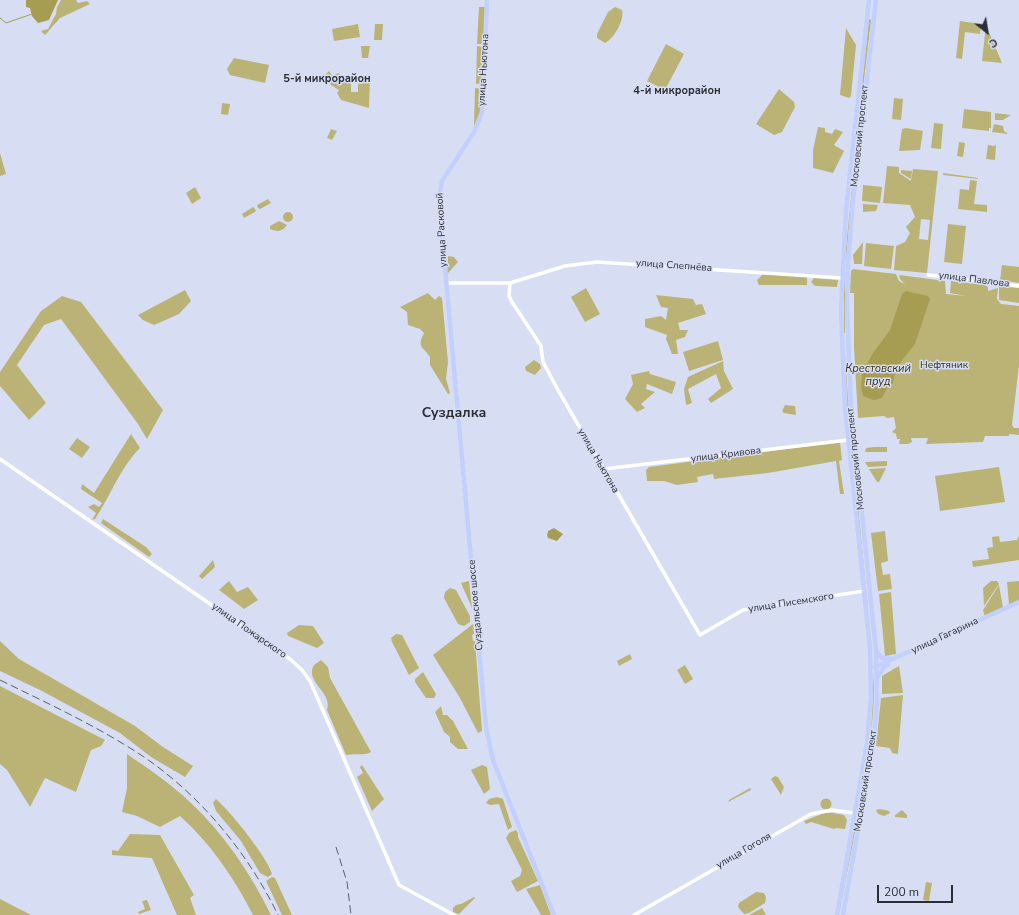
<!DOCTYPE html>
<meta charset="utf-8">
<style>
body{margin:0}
#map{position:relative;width:1019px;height:915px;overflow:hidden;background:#d7def4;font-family:"Nunito Sans",sans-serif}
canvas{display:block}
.north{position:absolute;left:967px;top:12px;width:40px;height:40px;-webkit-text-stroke:3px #d7def4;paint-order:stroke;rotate:150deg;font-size:11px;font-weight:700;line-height:16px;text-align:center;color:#2b2e36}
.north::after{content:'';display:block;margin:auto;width:14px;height:18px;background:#2b2e36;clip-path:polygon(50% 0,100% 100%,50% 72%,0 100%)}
.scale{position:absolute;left:877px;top:885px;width:76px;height:18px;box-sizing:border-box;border:2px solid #2b2e36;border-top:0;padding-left:5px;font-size:12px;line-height:14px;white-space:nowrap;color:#2b2e36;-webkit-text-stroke:3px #d7def4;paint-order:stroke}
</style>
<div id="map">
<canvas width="1019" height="915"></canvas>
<div class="north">С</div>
<div class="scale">200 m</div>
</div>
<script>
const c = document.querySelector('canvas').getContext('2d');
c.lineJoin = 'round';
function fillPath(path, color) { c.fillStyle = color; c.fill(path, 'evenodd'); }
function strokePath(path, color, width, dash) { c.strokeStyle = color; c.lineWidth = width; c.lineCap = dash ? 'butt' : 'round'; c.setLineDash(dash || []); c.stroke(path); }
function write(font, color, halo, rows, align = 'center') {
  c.font = font + ' "Nunito Sans",sans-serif'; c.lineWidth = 3; c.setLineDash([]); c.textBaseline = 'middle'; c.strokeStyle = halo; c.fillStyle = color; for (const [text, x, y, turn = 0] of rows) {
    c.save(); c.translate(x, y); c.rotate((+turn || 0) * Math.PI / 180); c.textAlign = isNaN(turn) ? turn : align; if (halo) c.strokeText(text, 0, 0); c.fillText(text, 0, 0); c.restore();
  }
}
fillPath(new Path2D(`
 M61 0H76L78 3 87 1 90 4 60 18 45 35 41 31 48 29 56 14 57 7Z
 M479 7H485V44H477Z
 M615 7 622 10C625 19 614 39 605 43L597 38V34L608 12Z
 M869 19 871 20 861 105H860Z
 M960 21 981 24 980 34 965 32 962 59 956 58Z
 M358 24 360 37 334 41 332 29Z
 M375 24H383L382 40H374Z
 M986 25 1002 63 982 61Z
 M846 28 856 45 851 96 849 98 840 95Z
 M666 44 684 54 665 90 647 81Z
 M361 46H370L368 58H362Z
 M477 46 484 47 483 83 476 84Z
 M234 58 269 65 265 83 230 75 227 69Z
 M329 71 333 77 338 73 340 74V80H351V92H358V84H362L365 80 370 78 369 108 341 100 337 93 339 90 331 85 325 75Z
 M475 88 482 89 480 114 477 125H474Z
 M779 89 794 102 795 107 782 132 774 135 756 124Z
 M894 98 903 99 901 120 892 119Z
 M222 103 230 104 228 115 221 114Z
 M860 107H861L846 259 845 258Z
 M964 109 991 112V128H989V131L962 128Z
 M995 113 1011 115 1003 120H995Z
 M934 123 943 124 941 149 931 148Z
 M994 124 1003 126 1004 131 1008 134 992 132Z
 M818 127 825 128V132L832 134 835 129 843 132 834 145 844 151 833 173 813 168V150Z
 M906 128 923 131 920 150 899 151 902 129Z
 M331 129 337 131 332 140 327 138Z
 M959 142 965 143 963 157 957 156Z
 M996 144 995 160 986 159 988 145 995 146Z
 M0 153 6 174 0 176Z
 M887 166 899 167V173L911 181 913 169 938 171 927 273 894 270 896 246 905 242 910 233 906 227 915 217 910 205 883 203ZM921 219 930 220 928 240 919 239Z
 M901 170 912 171 911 179 901 173Z
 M943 173 978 178V179L943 175Z
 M970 180 977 181 974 204 987 205V212L958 209 960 189 969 190Z
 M863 185 882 187 880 203 862 201Z
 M195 187 201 198 192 204 186 193Z
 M268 199 271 203 260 209 258 208 257 205Z
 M863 204 878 205 876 211 863 212Z
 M253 207 256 210 255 212 244 218 242 214Z
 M283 217a5 5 0 1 1 10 0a5 5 0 1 1-10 0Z
 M279 221 287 225C282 232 278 232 270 229V226Z
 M948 224 966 226 962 264 944 262Z
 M863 242 862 264H854L853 255Z
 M866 243 894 246 891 269 864 266Z
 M448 256 454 257 458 262 448 273H447Z
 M1002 265 1019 267V283L1000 280Z
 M845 267V333H844V292Z
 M853 269 896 274 899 281 905 284 900 279 899 275 945 281 946 294 966 296 950 293 951 281 985 285 988 287V291L998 288 997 299 1001 304 1019 306V365L1012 425 1014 428H1019V435L1009 434V436H985L983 442 926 444 928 438H911L912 442 908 444H899L900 439H897L896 434 892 432 896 428 894 417 887 418 884 416 858 418 854 347V293H850L851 271Z
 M763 274 807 277V285H759L757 280Z
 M814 278 838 280 837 287 815 286 811 282Z
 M999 286 1019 288V303L999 300Z
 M586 288 600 314 585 322 571 297Z
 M185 290 191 301 179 314 154 325 143 320 138 315Z
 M428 293 435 300 439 296 442 298 448 362 446 379 450 393 448 394 430 365V357C424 347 416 348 424 333L420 329 408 325 407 312 400 307Z
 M656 295 693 299 696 305 702 304 706 314 678 323 680 330H688L685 337 676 340 678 354H672L666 339 667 335 645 327V319L661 316 666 320 668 308 661 307Z
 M62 296 81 302 163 410 147 439 138 424 61 319 44 325 17 365 46 403 29 420 0 386V372L41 311Z
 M844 340 849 415 872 649 848 415Z
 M718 341 723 360 689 371 683 352Z
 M534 360 540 364 541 368 535 375 526 371 525 367Z
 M723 361 724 371 733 389 711 403 708 399 721 388 716 374 688 389 692 403 686 405 684 389 688 377Z
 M649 371 650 374 676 382 672 394 647 384 646 389 655 392 641 404 645 408 637 412 625 399 633 384 631 375Z
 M785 405 795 406 796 415 784 413 782 411Z
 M131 434 140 448C120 468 111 495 95 519L92 520 96 513 88 507 94 504 99 507 102 503 81 489 82 484 94 493Z
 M77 438 90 447 82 458 69 449Z
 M840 442 842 460 839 461 844 494H840L836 461 768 473 714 479 713 474 697 477 698 482 677 485 664 481H647L646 470 649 467Z
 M874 447H887V452H865L866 448Z
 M887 461V466L868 467 865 462Z
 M999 467 1005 502 940 511 935 476Z
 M886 468 879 482H877L869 469Z
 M103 519 146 547 152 554 149 557 101 523Z
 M885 531 888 561 881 563 883 575 890 574 892 589 878 591 871 533Z
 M999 536 1000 542 1017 540 1019 536V560L973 567 972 561 989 559 987 548 993 547 992 537Z
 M213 560 215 567 202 579 199 576Z
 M229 581 237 592 248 587 258 600 244 609 219 590Z
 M469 581 472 608 461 583Z
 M991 581H997L999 584 984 606 983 588Z
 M1019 581V601L1009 605 1007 582Z
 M999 585 1003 608 985 617 983 610Z
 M450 588 456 590 470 616V622L464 626 458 624 444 598 445 592Z
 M891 592 896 654 885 656 879 594Z
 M473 624 474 634 472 635 473 641H475L482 731 478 733 460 698 433 655Z
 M299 625 313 626 324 643 317 648 288 636 287 633Z
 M396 634 402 635 419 668 409 675 392 642 391 638Z
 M0 641 19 659 135 726 163 747 193 766 185 777 151 757 120 733 40 690 0 671Z
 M630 654 632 659 619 666 617 661Z
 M321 660 328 667 330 678 371 752C364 756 355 753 346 755L327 710C333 692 304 682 314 665Z
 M685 665 693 679 685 684 677 670Z
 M899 666 903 693 882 694V676Z
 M423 672 436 694 434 698H426L415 682V679Z
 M874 672C875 718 868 762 860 807L871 735Z
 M0 686 105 740 101 746 91 750 76 792 45 778 30 807 7 770 0 764Z
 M903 695 898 754 892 753 890 748 876 746 881 698Z
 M441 706 443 715H447L453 721 468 749H458L450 742V737L444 732 435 712Z
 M127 754C149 769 171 784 191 803 224 834 251 874 271 915H253C234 878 211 844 180 816L160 827 137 816 122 812 127 788Z
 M362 765 384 799 372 811 357 777 363 773 360 767Z
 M482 765 487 767 490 789 484 794 471 770Z
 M775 776 778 777 784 787 781 795 771 779Z
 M750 788 751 790 728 802 729 800Z
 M497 797 503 799 512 827 508 830 499 804 490 805 486 803 489 799Z
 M820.5 804a5.5 5.5 0 1 1 11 0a5.5 5.5 0 1 1-11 0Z
 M216 799C230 811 268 858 272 874L268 877 260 873 241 841 216 811 213 803Z
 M880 809 889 811 890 813 884 816 878 814 876 810Z
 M902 810 907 815V818L895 817V815Z
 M824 813H833L844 815 847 820 845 829 836 828 834 829 811 822 806 824 804 821Z
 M856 820 857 821 839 915Z
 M516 830 518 833V837L538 881 517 892 511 881 520 876 522 870 506 838 509 833Z
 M130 834 160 835 194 895 190 898 196 915H177L152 858 112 855V850L118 851Z
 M272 877 275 878 292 915H282L266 881Z
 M926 882 932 883 929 901 923 900Z
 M540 885 551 915H541L526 889Z
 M756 892 764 893 766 897 765 903 749 913 744 914 738 907 739 903Z
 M474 897 475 898 459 914 453 912V908L456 905 461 904Z
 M0 899 31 915H0Z
 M147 900 151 910 139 914 138 912 145 909 142 901Z
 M762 908 766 915H749Z`), '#bbb375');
fillPath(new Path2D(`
 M26 0H58L49 20 38 23 32 16 30 8 26 7Z
 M906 291 928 296 930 299 915 344 896 368 893 383 887 388 882 398 874 400 863 396 861 387 862 373 873 353 890 330 902 294Z
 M554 528 563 534 557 541 548 538 547 535 548 531Z`), '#a69c52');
strokePath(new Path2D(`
 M0 18 6 23 32 14`), '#a69c52', 1);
strokePath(new Path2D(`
 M928 275 1019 286
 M446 283H510L565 266 597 262 842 278
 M510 283 509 296 512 302 541 346 543 362 558 390 700 635 743 610 864 591
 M0 459 290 659 302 670 310 681 399 885 454 915
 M604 469 848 440
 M634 915 811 814 832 810 861 814`), '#fff', 3.5);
strokePath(new Path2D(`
 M487 0 482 112 474 132 442 181 439 200 486 727 493 760 554 915
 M876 651 882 658 893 659
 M875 667 1019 602
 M878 677 883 668 888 664
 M837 915 867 743 871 697 870 649 845 407 841 311 846 210 869 0
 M843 915 873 744 877 704 876 651 851 407 847 309 848 265 853 200 876 0`), '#c3d0fe', 4.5);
strokePath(new Path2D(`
 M0 680C49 704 99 727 144 757 201 796 248 853 278 915
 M336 847 347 882 351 915`), '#595e69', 1, [8, 4]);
write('10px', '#2b2e36', '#d7def4', [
 ["улица Ньютона",484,70,-87],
 ["Московский проспект",860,136,-84],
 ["улица Расковой",442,230,-93],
 ["улица Слепнёва",674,266,4],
 ["улица Павлова",974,280,7],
 ["улица Кривова",726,455,-7],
 ["Московский проспект",856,459,-96],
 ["улица Ньютона",598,461,60],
 ["улица Писемского",791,603,-9],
 ["Суздальское шоссе",476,605,-95],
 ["улица Пожарского",249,631,35],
 ["улица Гагарина",945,636,-25],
 ["Московский проспект",866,781,-81],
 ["улица Гоголя",744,851,-30]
]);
write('10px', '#332f0d', '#d7def4', [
 ["Нефтяник",944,366]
]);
write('bold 11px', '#2b2e36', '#d7def4', [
 ["5-й микрорайон",327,79],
 ["4-й микрорайон",677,91]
]);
write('italic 11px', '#383312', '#d7def4', [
 ["Крестовский",878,369],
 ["пруд",878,382]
]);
write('bold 14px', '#2b2e36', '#d7def4', [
 ["Суздалка",454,414]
]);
</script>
